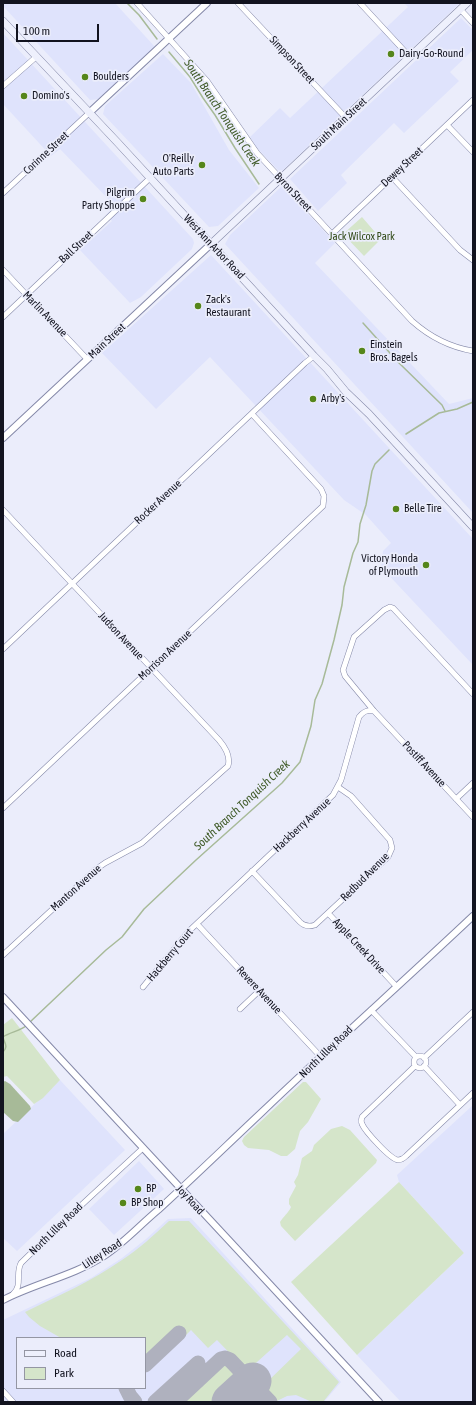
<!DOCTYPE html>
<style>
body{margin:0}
#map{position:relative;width:476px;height:1405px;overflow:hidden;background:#ebedfb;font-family:"Asap Condensed",sans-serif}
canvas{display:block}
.frame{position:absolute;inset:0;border:4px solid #12131f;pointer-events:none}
.legend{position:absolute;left:16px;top:1337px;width:130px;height:52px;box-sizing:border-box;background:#ebedfb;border:1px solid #9496a3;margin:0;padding:5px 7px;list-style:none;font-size:12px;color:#12131f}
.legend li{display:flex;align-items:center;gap:8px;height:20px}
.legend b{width:20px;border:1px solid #9496a3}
.scale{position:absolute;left:16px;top:24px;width:83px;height:18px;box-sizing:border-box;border:2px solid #12131f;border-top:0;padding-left:5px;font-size:12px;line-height:14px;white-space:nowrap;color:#12131f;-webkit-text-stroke:3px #ebedfb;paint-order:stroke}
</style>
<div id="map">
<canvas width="476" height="1405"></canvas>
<div class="frame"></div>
<ul class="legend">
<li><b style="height:5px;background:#eef0fc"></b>Road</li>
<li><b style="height:11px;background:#d5e5ca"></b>Park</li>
</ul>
<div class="scale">100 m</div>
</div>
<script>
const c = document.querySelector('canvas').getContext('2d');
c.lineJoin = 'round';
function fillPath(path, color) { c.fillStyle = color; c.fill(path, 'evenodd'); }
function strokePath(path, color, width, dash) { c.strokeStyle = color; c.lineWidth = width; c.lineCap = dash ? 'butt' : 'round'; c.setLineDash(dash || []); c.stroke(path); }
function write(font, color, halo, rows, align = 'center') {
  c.font = font + ' "Asap Condensed",sans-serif'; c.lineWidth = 3.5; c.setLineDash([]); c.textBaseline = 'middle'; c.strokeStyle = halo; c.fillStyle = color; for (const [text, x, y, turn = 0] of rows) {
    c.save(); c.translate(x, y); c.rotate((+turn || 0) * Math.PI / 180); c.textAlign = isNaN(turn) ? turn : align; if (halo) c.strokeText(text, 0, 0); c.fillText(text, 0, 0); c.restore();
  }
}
fillPath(new Path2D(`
 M3 3H115L155 47 100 99 90 100 3 6Z
 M404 3H460L283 170 279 171 257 148 250 137 280 108 290 118 408 7Z
 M461 18 473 30V50L450 72 459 81 404 133 394 123 341 175 347 183 318 211 290 179Z
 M3 33 193 239 194 243 192 249 141 297 130 303 80 250 112 221 106 215 115 206 60 149 51 156 3 104Z
 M163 54 191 83 229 150 259 188 218 226 209 227 103 114 105 106Z
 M282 186 335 243 315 263 449 404 473 398V513L225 244 230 235Z
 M211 255 473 539V665L381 567 383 551 391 543 366 515 344 500 210 357 156 409 102 353Z
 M60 1080 125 1150 17 1251 3 1238V1134Z
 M473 1105V1402H401L357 1355 464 1253 399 1182 397 1175Z
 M139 1161 164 1189 114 1235 89 1209Z
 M191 1218 341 1382 324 1402H3V1320L91 1278 122 1258 146 1239 168 1219ZM17 1338H145V1388H17Z`), '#dfe3fc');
fillPath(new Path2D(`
 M362 217 381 239 364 256 343 234Z
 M12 1018 60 1080 43 1098 34 1104 7 1076 3 1077V1025Z
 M303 1082H306L321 1099 308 1122 300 1131 295 1149 287 1156H281L269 1150 248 1148 244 1145 242 1141 244 1137Z
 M342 1126 350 1130 377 1160 376 1163 295 1241 281 1226 280 1222C283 1217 289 1212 291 1207L289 1204V1199L296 1186 294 1182 298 1175 302 1158 312 1151 314 1145 331 1129Z
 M399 1182 464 1253 357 1355 291 1282Z
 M169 1221H189L339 1382 323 1402H312L296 1395 287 1396 275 1402 262 1387 301 1349 287 1335 247 1371 217 1340 208 1348 191 1330 185 1336 178 1329 145 1359V1338H61L40 1326 29 1317 25 1312C58 1296 92 1281 122 1260 139 1249 154 1235 169 1221Z
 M225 1364 233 1370 237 1376 236 1382 214 1402H181L217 1368Z`), '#d5e5ca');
fillPath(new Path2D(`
 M5 1081 10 1084 30 1106 31 1109 18 1122 13 1121 3 1112V1082Z`), '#a7ba98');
strokePath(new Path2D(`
 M127 3 139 15 157 39
 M169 52 190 77 203 98 215 115 235 148 259 184
 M363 323 398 362 442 405 445 411
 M406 434 439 413 457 409 473 402
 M30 1022 106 950 122 937 144 909 196 860 282 783 300 762 311 726 315 700 322 684 334 640 342 605 344 587 353 553 358 542 360 524 366 505 372 471 375 464 389 450
 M3 1052C9 1046 4 1043 3 1037 10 1032 21 1031 27 1025`), '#a7ba98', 1.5);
strokePath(new Path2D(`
 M145 1365 179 1333
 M126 1388 130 1396 135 1402
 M155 1402 198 1363
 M175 1402 221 1359 225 1358 230 1360 270 1402`), '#afb1be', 15);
strokePath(new Path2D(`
 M230 1402 253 1381`), '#afb1be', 37);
const minor = new Path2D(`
 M137 3 207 81 257 153 412 321C430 337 449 347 473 351
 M238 3 346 118
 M360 3 410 57
 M460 9 473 23
 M3 86 36 57
 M447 125 473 152
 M392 177 460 250 473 260
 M3 193 89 113
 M332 234 473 100
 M3 270 87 359
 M3 317 150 178
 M3 510 219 740C225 747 231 756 228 766L142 843 105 863 95 870 3 955
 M3 649 305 363 314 356
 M473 694 393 608 390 607 384 610 354 637 343 670 345 676 374 711 473 817
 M456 799 473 783
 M3 808 323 506 324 496 321 489 252 414
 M252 871 300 922C304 926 309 927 315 925L388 857 392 848 390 840 351 796 338 787
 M328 913 396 986
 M197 924 321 1057
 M143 987 189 931 333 795 341 780 359 717C363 712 367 709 374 711
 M240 1009 259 991
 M371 1010 416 1057
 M414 1062a6 6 0 1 1 12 0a6 6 0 1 1-12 0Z
 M424 1058 473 1012
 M415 1066 362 1117C361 1121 361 1121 362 1124 365 1131 390 1159 398 1160 401 1160 404 1158 406 1156L473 1093
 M424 1066 460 1105
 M13 1294C23 1285 15 1274 21 1263L62 1223 143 1148
 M3 1391 13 1402`);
const tertiary = new Path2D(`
 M89 113 207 3
 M3 438 211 244
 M3 997 379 1402
 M3 1300C36 1283 73 1276 104 1256 124 1243 140 1225 158 1210 193 1178 227 1145 261 1113 331 1046 403 982 473 916`);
const secondary = new Path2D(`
 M3 21 118 143 314 356 327 369 346 392 369 414 473 527
 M211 244 467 3`);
strokePath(minor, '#8589a9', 6);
strokePath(tertiary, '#8589a9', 8);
strokePath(secondary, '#8589a9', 8);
strokePath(minor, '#fff', 5);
strokePath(tertiary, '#fff', 6);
strokePath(secondary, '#eef0fc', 7);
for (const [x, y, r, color] of [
 [391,54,4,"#55861b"],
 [85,77,4,"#55861b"],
 [24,96,4,"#55861b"],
 [202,165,4,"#55861b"],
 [143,199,4,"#55861b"],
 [198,306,4,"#55861b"],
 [362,351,4,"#55861b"],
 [313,399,4,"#55861b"],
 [396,509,4,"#55861b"],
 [426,565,4,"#55861b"],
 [138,1189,4,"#55861b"],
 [123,1203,4,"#55861b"]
]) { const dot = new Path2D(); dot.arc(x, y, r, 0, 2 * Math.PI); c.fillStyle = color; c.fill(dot); strokePath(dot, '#ebedfb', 1.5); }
write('11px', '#12131f', '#ebedfb', [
 ["Dairy-Go-Round",399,54],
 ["Boulders",93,77],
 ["Domino's",32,96],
 ["O'Reilly",194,159,"right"],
 ["Auto Parts",194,172,"right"],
 ["Pilgrim",135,193,"right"],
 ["Party Shoppe",135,206,"right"],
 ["Zack's",206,300],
 ["Restaurant",206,313],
 ["Einstein",370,345],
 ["Bros. Bagels",370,358],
 ["Arby's",321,399],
 ["Belle Tire",404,509],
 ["Victory Honda",418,559,"right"],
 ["of Plymouth",418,572,"right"],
 ["BP",146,1189],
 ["BP Shop",131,1203]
], 'left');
write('11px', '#12131f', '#ebedfb', [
 ["Simpson Street",292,60,47],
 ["South Main Street",339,124,-43],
 ["Corinne Street",46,153,-43],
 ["Dewey Street",402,167,-43],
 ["Byron Street",293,192,47],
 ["Ball Street",76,247,-43],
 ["West Ann Arbor Road",214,247,47],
 ["Marlin Avenue",45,314,46],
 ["Main Street",107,341,-43],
 ["Rocker Avenue",158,502,-43],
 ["Judson Avenue",121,636,47],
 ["Morrison Avenue",165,655,-43],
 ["Postiff Avenue",424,764,47],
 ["Hackberry Avenue",302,825,-43],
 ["Redbud Avenue",365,877,-45],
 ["Manton Avenue",76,888,-42],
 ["Apple Creek Drive",359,946,47],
 ["Hackberry Court",170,955,-50],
 ["Revere Avenue",259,990,47],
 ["North Lilley Road",326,1052,-44],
 ["Joy Road",190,1200,47],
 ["North Lilley Road",56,1229,-44],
 ["Lilley Road",102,1254,-33]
]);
write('11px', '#324b19', '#ebedfb', [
 ["Jack Wilcox Park",362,237]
]);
write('italic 12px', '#415c2a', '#ebedfb', [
 ["South Branch Tonquish Creek",222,113,56],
 ["South Branch Tonquish Creek",242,805,-43]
]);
</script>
